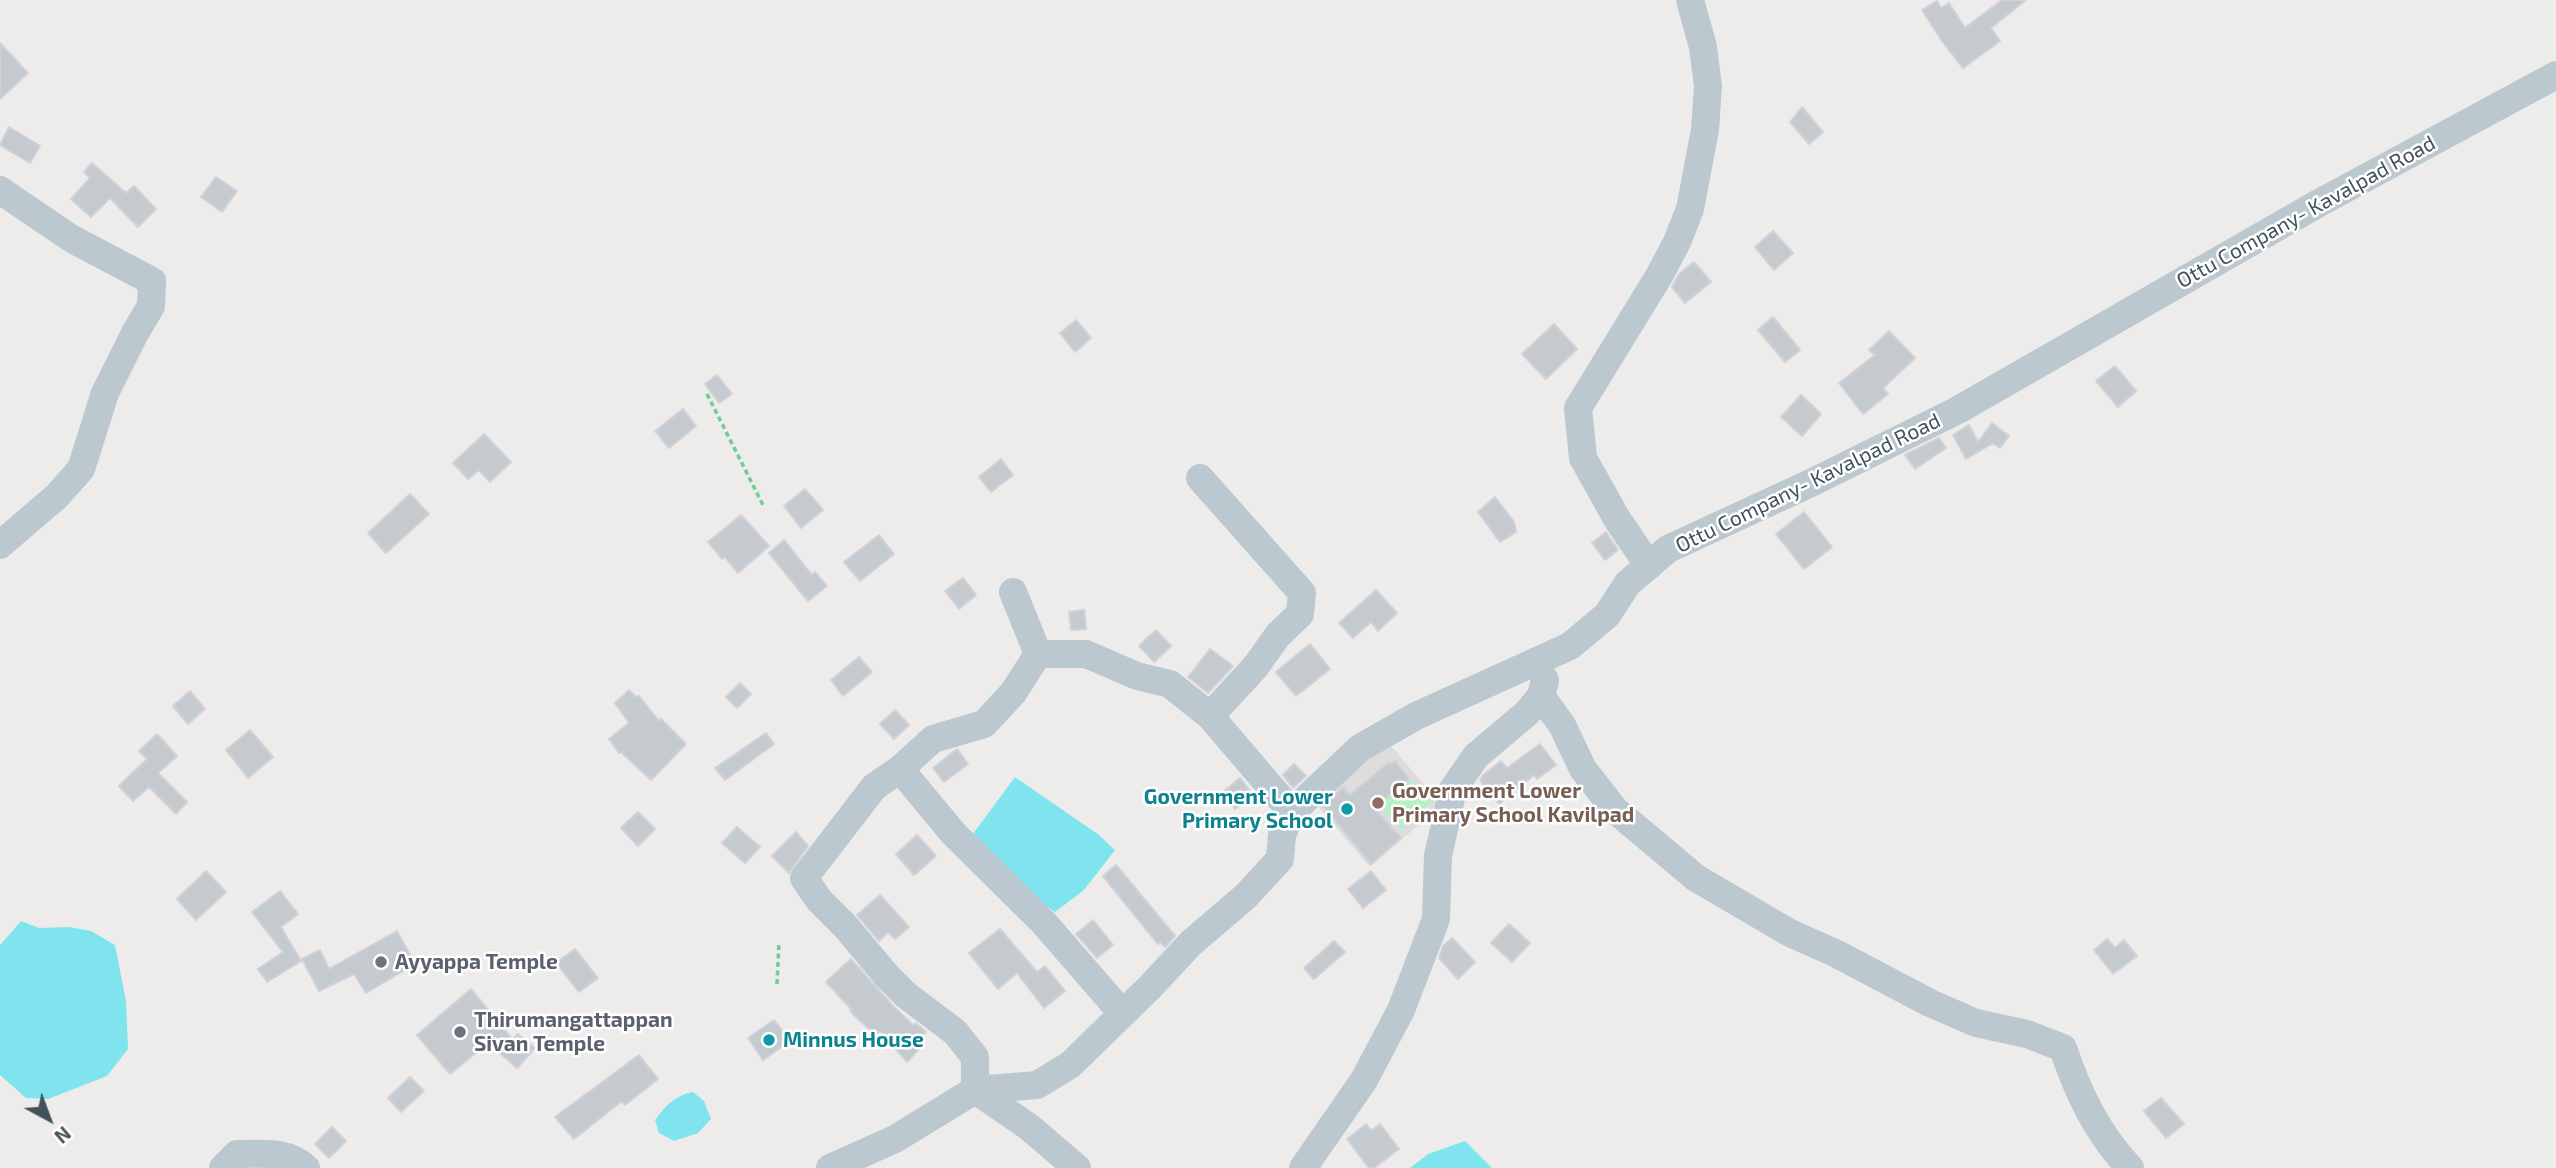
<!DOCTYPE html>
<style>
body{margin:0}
#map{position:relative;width:2556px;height:1168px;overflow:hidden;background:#eeebeb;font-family:"Exo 2",sans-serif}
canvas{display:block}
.north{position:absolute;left:14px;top:1084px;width:70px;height:70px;-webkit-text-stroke:5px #fff;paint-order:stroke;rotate:139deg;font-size:19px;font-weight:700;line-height:28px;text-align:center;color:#435159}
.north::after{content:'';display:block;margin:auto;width:24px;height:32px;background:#435159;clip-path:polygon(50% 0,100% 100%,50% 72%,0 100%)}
</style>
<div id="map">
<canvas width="2556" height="1168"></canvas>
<div class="north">N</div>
</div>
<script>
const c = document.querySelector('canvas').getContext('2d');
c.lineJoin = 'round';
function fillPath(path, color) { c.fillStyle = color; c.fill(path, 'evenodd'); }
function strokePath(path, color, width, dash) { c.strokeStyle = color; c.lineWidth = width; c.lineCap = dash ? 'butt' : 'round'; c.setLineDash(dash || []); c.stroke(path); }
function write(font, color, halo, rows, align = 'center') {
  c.font = font + ' "Exo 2",sans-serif'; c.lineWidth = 5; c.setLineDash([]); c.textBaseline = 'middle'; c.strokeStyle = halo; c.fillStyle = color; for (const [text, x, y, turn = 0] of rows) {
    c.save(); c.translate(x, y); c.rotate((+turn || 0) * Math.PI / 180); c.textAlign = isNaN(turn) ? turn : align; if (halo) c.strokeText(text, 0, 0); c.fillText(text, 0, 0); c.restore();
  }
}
fillPath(new Path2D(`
 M1386 740 1442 805 1370 867 1313 801Z`), '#dfdcdd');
fillPath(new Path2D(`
 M1410 779 1431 802 1401 829 1380 805Z`), '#b6f0c5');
fillPath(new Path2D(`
 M1015 777 1099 835 1115 850 1084 890 1055 912 1004 877 967 842Z
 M21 921 39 928 69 927 91 931 115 945 126 1001 128 1049 107 1076 48 1099 26 1098 0 1075V945Z
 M693 1092 704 1101 711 1119 698 1133 674 1141 659 1133 655 1120C665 1106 675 1095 693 1092Z
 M1465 1141 1492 1168H1410L1428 1154Z`), '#80e4ef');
const building = new Path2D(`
 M2002 0H2026L1991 28 2000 41 1963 68 1942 41 1922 10 1937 1 1941 8 1949 3 1965 28Z
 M0 43 28 73 0 99Z
 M1802 107 1823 132 1809 144 1790 122Z
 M9 127 40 146 30 163 0 145Z
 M92 163 126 193 134 186 156 209 138 227 110 198 91 217 71 199 90 178 84 172Z
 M216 177 237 191 222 212 201 197Z
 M1773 231 1793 253 1774 270 1755 247Z
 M1694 262 1711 282 1685 303 1672 287 1679 274Z
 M1773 317 1800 350 1785 362 1758 330Z
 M1076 320 1091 338 1075 352 1060 333Z
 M1554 324 1577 349 1546 379 1522 354Z
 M1889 331 1915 358 1883 388 1888 394 1863 414 1839 383 1875 355 1869 350Z
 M2115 366 2136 391 2118 407 2096 381Z
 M717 375 732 394 719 403 705 384Z
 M1801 395 1821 414 1802 436 1781 417Z
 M683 409 696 426 669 448 655 431Z
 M1992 423 2009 436 2000 448 1993 443 1966 459 1953 435 1969 425 1978 442Z
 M484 434 511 462 490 482 479 470 468 479 453 463Z
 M1939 438 1946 448 1915 469 1905 455Z
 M1001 459 1013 475 991 492 979 477Z
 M805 489 823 510 801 528 784 506Z
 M410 494 429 514 386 553 368 533Z
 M1495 497 1514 522 1516 532 1500 542 1478 512Z
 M1804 512 1832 547 1804 569 1776 534Z
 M741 515 769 546 738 573 725 557 722 559 708 542Z
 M1606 532 1618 550 1605 560 1592 543Z
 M879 535 894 554 860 581 844 562Z
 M784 540 812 575 815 572 827 586 808 601 769 553Z
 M963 578 976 595 959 609 945 591Z
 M1376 590 1397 613 1378 631 1371 622 1353 638 1339 623Z
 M1084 610 1086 629 1071 630 1069 612Z
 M1156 630 1171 646 1154 662 1139 646Z
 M1310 644 1330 669 1296 696 1276 672Z
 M1210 649 1233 666 1208 693 1188 677Z
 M859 657 872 672 843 696 831 680Z
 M740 683 751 694 737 708 726 697Z
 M629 690 636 697 639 696 659 721 661 719 686 744 651 780 621 752 619 753 609 739 629 723 615 703Z
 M190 691 205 709 188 724 173 706Z
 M895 710 909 725 894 739 880 724Z
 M250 730 273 757 248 778 226 750Z
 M766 733 774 744 725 780 715 768Z
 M157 734 177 756 158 773 187 802 176 814 149 787 133 801 119 786 147 759 139 751Z
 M1540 744 1556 765 1537 779 1534 775 1499 804 1480 780 1483 775 1501 761 1507 768Z
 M957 749 968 764 944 782 933 768Z
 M1395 761 1409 779 1374 808 1401 838 1371 864 1323 806 1343 787 1350 795 1389 762 1391 764Z
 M1294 764 1306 776 1293 788 1283 775Z
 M1240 778 1253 795 1235 809 1222 793Z
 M638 812 655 829 638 846 621 828Z
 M737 827 760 847 745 863 722 843Z
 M796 832 808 846 789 873 772 856Z
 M917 835 936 856 914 875 896 854Z
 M1116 865 1175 936 1165 947 1160 942 1158 944 1103 876Z
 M206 871 226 892 196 920 177 899Z
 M1371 871 1386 890 1363 908 1348 889Z
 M280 891 298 914 281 927 301 961 267 982 258 969 283 952 252 912Z
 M880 895 909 927 895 939 888 932 879 941 857 915Z
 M1093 920 1113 945 1097 958 1076 934Z
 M1509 924 1530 943 1512 962 1491 943Z
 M1000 929 1037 972 1045 966 1065 991 1044 1008 1017 973 998 989 969 953Z
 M397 931 415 964 366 993 354 974 319 991 302 959 320 950 329 969Z
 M1452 938 1475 962 1458 979 1439 958 1443 946Z
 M2107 939 2115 948 2124 940 2137 956 2113 974 2094 950Z
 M1334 941 1345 952 1314 979 1304 968Z
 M575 949 598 978 579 992 556 963Z
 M851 959 894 1007 913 1025 916 1023 926 1032 915 1044 919 1049 907 1062 880 1031 875 1035 850 1011 852 1010 826 982Z
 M471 989 513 1040 518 1034 535 1048 517 1068 488 1043 450 1074 417 1035Z
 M774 1020 790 1041 763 1060 748 1038Z
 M639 1055 658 1079 625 1105 622 1101 574 1139 555 1117Z
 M410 1077 424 1091 401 1112 388 1098Z
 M2161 1098 2184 1124 2166 1138 2144 1111Z
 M1366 1124 1371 1131 1380 1124 1399 1149 1374 1168H1369L1347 1139Z
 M332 1127 346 1141 329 1158 315 1144Z`);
fillPath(building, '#c5cacf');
strokePath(building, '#cfd2d8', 2);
strokePath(new Path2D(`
 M707 394 764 507
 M777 984 779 942`), '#6dcf93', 3.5, [5, 3.5]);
strokePath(new Path2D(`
 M0 190 72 239 152 281 151 306 135 333 105 393 81 469 57 496 0 545
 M1649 566 1617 519 1583 458 1578 408 1659 276 1677 242 1690 209 1705 130 1708 86 1703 47 1690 0
 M1013 592 1038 654
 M1541 696 1562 725 1583 769 1615 810 1696 878 1790 933 1835 953 1930 1003 1976 1023 2027 1034 2063 1048C2078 1093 2097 1133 2130 1168
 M1210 716 1292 812
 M900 769 953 833 1044 923 1122 1013
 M223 1168 237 1154C262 1154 287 1150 306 1168
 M830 1168 895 1139 975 1090 1037 1085 1070 1065 1150 987 1191 943 1246 896 1280 859 1282 835 1292 812 1360 748 1416 716 1570 646 1607 615 1628 583 1668 549 1813 482 1958 410 2319 203 2556 75
 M1077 1168 1029 1127 975 1090V1057L955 1032 906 995 887 976 845 926 819 900 804 878 874 787 900 769 933 739 984 724 1013 693 1038 654H1086L1137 676 1170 684 1210 716 1256 666 1278 635 1300 614 1302 593 1200 478
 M1303 1168 1364 1080 1401 1010 1436 919 1438 856 1453 789 1476 756 1527 713 1541 696 1545 680`), '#bbc8cf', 28);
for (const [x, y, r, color] of [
 [1378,803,7,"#8d6e63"],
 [1347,809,7,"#0f9aa8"],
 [381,962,7,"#6b7280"],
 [460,1032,7,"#6b7280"],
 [769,1040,7,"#0f9aa8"]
]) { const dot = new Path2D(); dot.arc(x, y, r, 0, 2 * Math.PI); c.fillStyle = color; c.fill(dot); strokePath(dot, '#fff', 2.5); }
write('21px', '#435159', '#fff', [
 ["Ottu Company- Kavalpad Road",2306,212,-29],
 ["Ottu Company- Kavalpad Road",1808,483,-26]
]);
write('bold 21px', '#785e54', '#fff', [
 ["Government Lower",1392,791],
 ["Primary School Kavilpad",1392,815]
], 'left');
write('bold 21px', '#0d838f', '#fff', [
 ["Government Lower",1333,797],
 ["Primary School",1333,821],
 ["Minnus House",783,1040,"left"]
], 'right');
write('bold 21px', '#5b616d', '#fff', [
 ["Ayyappa Temple",395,962],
 ["Thirumangattappan",474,1020],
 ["Sivan Temple",474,1044]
], 'left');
</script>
